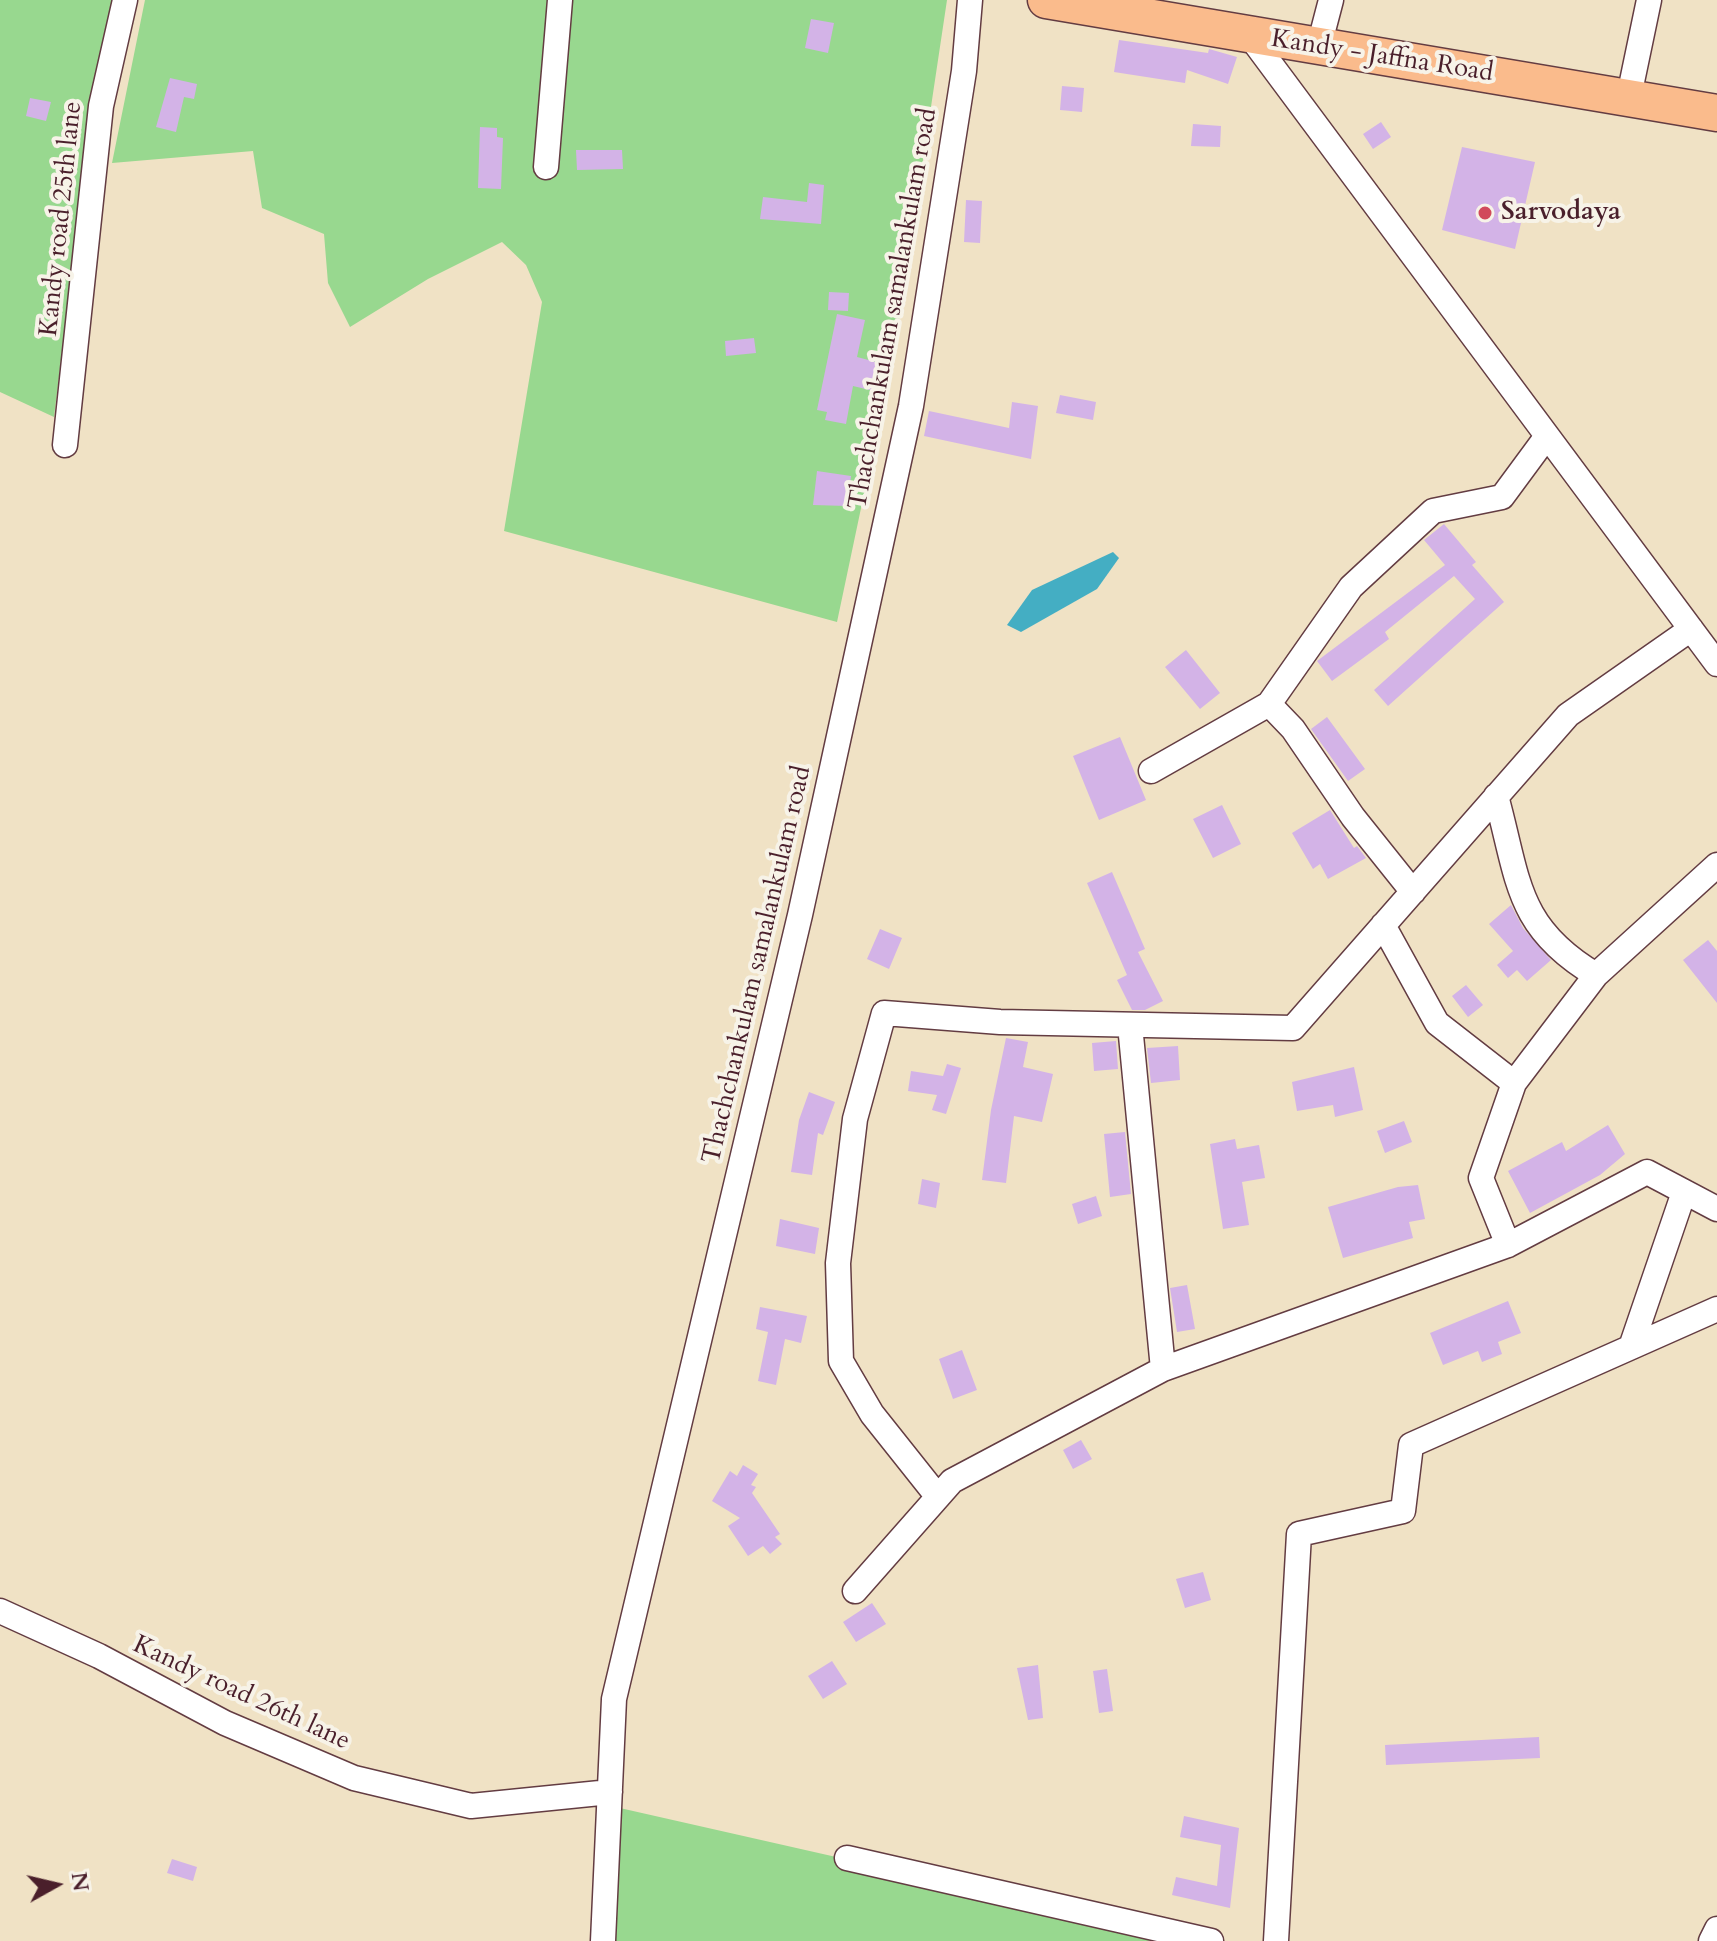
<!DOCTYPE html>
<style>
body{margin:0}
#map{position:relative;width:1717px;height:1941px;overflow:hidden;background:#f0e2c5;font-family:Cardo,serif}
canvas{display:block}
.north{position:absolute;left:16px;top:1845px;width:80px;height:80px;-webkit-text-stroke:6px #f7f3e8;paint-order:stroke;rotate:82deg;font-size:22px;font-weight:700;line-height:32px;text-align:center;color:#4a1f2b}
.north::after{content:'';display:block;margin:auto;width:28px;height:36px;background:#4a1f2b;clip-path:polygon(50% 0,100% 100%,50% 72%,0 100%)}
</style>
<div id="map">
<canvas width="1717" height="1941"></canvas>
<div class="north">N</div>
</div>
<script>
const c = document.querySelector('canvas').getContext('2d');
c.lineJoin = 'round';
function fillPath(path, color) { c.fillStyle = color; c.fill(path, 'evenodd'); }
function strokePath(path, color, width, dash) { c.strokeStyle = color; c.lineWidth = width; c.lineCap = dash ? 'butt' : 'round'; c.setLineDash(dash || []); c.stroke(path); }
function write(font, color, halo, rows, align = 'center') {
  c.font = font + ' Cardo,serif'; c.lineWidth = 8; c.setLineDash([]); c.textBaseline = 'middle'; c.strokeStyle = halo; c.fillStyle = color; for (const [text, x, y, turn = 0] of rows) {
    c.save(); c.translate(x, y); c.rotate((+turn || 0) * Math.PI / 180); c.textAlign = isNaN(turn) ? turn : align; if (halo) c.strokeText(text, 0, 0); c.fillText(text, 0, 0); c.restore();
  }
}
fillPath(new Path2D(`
 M0 0H112L92 105 54 417 0 392Z
 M145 0H947L895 347 837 622 504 531 542 302 526 265 502 242 428 279 350 327 328 283 324 234 262 208 253 151 112 163Z
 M611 1806 1207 1941H606Z`), '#98d88f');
fillPath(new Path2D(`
 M1113 552 1119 558 1097 589 1021 632 1007 625 1032 590Z`), '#44aec3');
fillPath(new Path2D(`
 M811 19 834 23 828 53 805 48Z
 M1119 40 1208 53 1209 49 1237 57 1228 84 1187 70 1185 83 1114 72Z
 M170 78 197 84 194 99 184 97 176 132 156 127Z
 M1062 86 1084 88 1082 112 1060 110Z
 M30 98 51 102 46 121 26 116Z
 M1381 122 1391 137 1373 149 1363 134Z
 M1193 124 1221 126 1220 147 1191 146Z
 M480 127 497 128V137L503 138 501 189 478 188Z
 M1462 147 1535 162 1515 249 1442 230Z
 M576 150H622L623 169 577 170Z
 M809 183 824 185 821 224 760 219 763 197 807 202Z
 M966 200 982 201 980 243 964 242Z
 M829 292 849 293 848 311 828 310Z
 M837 314 865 320 857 357 880 363 874 391 853 386 846 424 825 420 827 412 817 410Z
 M754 338 756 353 726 356 725 341Z
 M1060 395 1096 402 1093 420 1056 413Z
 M1012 402 1038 406 1031 459 924 436 929 411 1009 428Z
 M817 471 851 476 847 506 813 505Z
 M1444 524 1476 562 1472 565 1504 602 1388 706 1374 690 1475 599 1454 576 1385 632 1389 639 1332 681 1317 661 1445 565 1424 540Z
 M1186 650 1220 693 1200 709 1165 667Z
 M1327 717 1365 769 1348 781 1311 729Z
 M1120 737 1146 800 1099 820 1073 756Z
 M1222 805 1241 844 1213 858 1193 819Z
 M1330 810 1354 848 1357 846 1366 858 1328 879 1320 864 1313 869 1292 833Z
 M1112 872 1145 949 1138 952 1163 1001 1145 1010H1132L1117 980 1127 975 1087 883Z
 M1511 905 1523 928 1551 960 1527 981 1517 970 1508 978 1497 965 1513 951 1489 924Z
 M880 929 902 938 889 969 867 959Z
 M1708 940 1717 951V1003L1683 960Z
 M1466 985 1483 1005 1468 1017 1452 996Z
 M1006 1038 1028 1042 1023 1067 1053 1074 1042 1122 1014 1116 1006 1183 982 1180 991 1110Z
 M1116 1041 1118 1069 1094 1071 1092 1043Z
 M1178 1046 1180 1080 1151 1083 1147 1048Z
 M947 1064 961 1068 946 1114 932 1110 937 1095 908 1091 911 1071 943 1076Z
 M1354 1067 1363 1110 1335 1117 1333 1105 1297 1111 1292 1082Z
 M809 1092 835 1102 823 1135 818 1133 812 1175 791 1172 799 1120Z
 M1404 1121 1412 1142 1385 1153 1377 1131Z
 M1608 1125 1625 1154 1600 1175 1530 1213 1508 1171 1562 1142 1566 1151Z
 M1125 1132 1131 1194 1110 1197 1104 1134Z
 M1235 1139 1237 1149 1259 1145 1265 1178 1242 1182 1249 1225 1223 1229 1210 1144Z
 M922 1179 940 1183 936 1208 918 1204Z
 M1418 1185 1425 1219 1409 1222 1413 1238 1343 1258 1328 1207 1398 1187Z
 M1096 1196 1102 1216 1078 1224 1072 1204Z
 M780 1219 819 1228 815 1254 776 1246Z
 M1187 1285 1195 1329 1177 1332 1170 1288Z
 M1508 1301 1521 1333 1498 1342 1502 1354 1482 1362 1478 1351 1443 1365 1430 1333Z
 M760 1307 807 1316 801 1343 785 1339 776 1385 758 1381 768 1332 756 1329Z
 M962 1350 977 1390 953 1399 939 1359Z
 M1081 1440 1092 1459 1073 1469 1063 1450Z
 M743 1465 758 1474 751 1485 756 1487 752 1493 780 1534 775 1537 782 1544 770 1554 763 1546 748 1556 728 1526 740 1518 712 1501 730 1471 737 1476Z
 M1203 1572 1211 1600 1185 1608 1176 1579Z
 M872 1603 886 1624 856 1642 843 1622Z
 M832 1661 847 1684 823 1699 808 1676Z
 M1038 1665 1043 1718 1028 1720 1017 1668Z
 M1107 1669 1113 1711 1099 1713 1093 1671Z
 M1539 1737 1540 1758 1386 1765 1385 1745Z
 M1184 1816 1239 1828 1230 1908 1172 1895 1176 1877 1217 1886 1221 1845 1180 1837Z
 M172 1859 197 1867 193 1881 167 1873Z`), '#d3b3e7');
const minor = new Path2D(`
 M1249 35 1717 664
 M1319 46 1331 0
 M1629 96 1649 0
 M546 167 560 0
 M65 445 101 106 125 0
 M1269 704 1293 729 1353 817 1413 892
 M1151 771 1269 704 1351 587 1433 511 1502 497 1547 436
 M1496 796C1519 879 1515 927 1596 975
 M1383 925 1437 1023 1514 1083
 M1130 1025 1163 1369
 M1508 1245 1481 1178 1514 1083 1596 975 1717 865
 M1631 1347 1684 1192
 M938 1497 872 1414 841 1361 838 1263 855 1119 884 1013 1000 1022 1293 1028 1568 715 1691 629
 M855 1591 952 1481 1163 1369 1508 1245 1647 1172 1717 1209
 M0 1611 99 1656 225 1723 354 1778 471 1806 610 1792
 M847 1858 1211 1941
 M603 1941 614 1699 800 915 911 406 964 71 970 0
 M1276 1941 1299 1534 1403 1511 1411 1445 1717 1309
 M1711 1941 1717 1929`);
const highway = new Path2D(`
 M1046 0 1717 113`);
strokePath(minor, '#633c42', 27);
strokePath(highway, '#633c42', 39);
strokePath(minor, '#fff', 24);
strokePath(highway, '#fabb8c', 36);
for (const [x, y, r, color] of [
 [1485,213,8,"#d1495b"]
]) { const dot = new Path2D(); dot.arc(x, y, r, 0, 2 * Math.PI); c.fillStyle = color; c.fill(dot); strokePath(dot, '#f7f3e8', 3); }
write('26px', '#4a1f2b', '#f7f3e8', [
 ["Kandy - Jaffna Road",1382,57,9],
 ["Kandy road 25th lane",62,219,-84],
 ["Thachchankulam samalankulam road",894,309,-80],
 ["Thachchankulam samalankulam road",758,965,-77],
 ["Kandy road 26th lane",241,1694,25]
]);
write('bold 26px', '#4a1f2b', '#f7f3e8', [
 ["Sarvodaya",1501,213]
], 'left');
</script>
